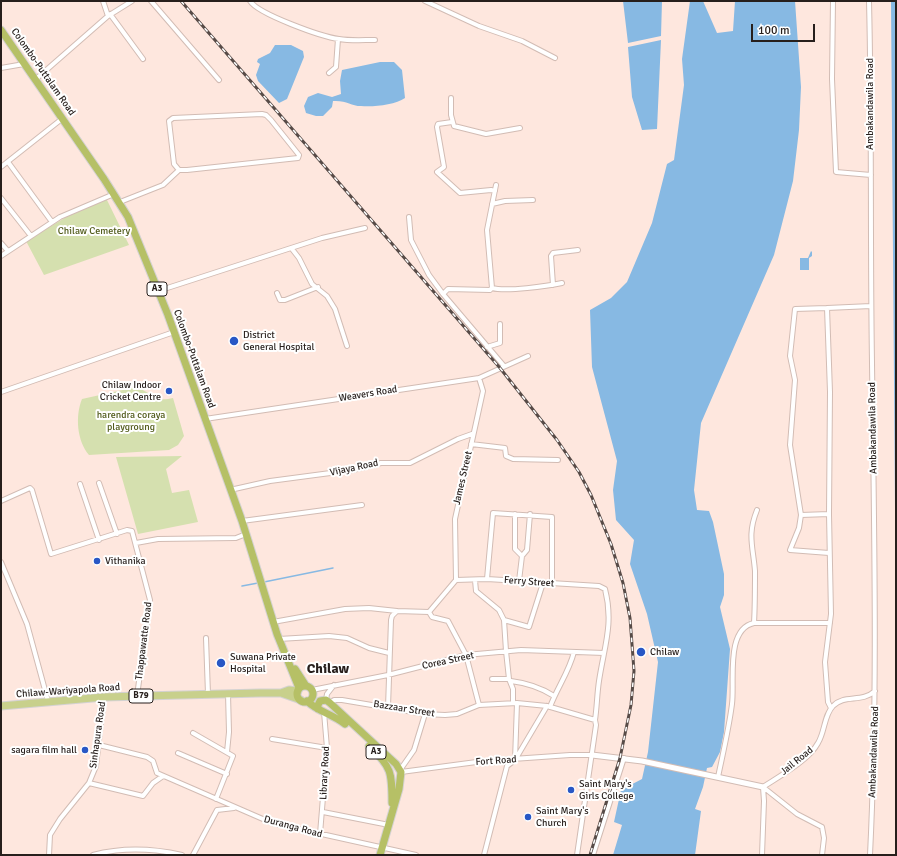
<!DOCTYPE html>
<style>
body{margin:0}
#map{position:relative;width:897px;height:856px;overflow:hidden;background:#fee7de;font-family:Signika,sans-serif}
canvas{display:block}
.frame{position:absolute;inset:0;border:2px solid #271f1c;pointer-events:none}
.scale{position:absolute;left:751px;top:24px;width:64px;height:18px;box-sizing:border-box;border:2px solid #271f1c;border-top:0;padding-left:5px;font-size:12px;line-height:14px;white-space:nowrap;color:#271f1c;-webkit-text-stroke:3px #fff;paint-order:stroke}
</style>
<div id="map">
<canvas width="897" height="856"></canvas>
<div class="frame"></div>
<div class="scale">100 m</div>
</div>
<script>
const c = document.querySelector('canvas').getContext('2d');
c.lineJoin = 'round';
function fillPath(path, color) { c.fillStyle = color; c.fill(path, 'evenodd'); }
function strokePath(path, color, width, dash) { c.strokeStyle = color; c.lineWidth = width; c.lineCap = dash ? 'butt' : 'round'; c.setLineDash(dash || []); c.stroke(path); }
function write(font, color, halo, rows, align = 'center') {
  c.font = font + ' Signika,sans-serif'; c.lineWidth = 4; c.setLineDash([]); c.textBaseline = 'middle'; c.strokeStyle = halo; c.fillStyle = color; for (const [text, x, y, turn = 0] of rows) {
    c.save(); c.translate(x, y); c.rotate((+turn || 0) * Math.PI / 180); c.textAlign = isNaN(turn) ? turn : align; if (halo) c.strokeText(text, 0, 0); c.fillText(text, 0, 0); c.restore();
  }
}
fillPath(new Path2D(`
 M106 198 129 245 44 275 26 241 68 216Z
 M136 387C153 393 154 403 173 398L184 436 178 445 169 450 89 455C77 441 75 416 82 399Z
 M182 456 166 469 172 493 189 490 198 522 138 534 116 457Z`), '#d5e0af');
fillPath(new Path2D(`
 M623 1H662L661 36 628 43Z
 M690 1H703L717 33 733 31 735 1H795L801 87 799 130 793 181 774 255 701 423 694 490 697 510 709 511 713 522 724 574V595L720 607 730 649 724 732 720 752 712 767 707 768 703 787 695 809 701 811 695 855H613L622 825 614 822 621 790 642 779 648 752 658 662 647 614 630 564 634 540 616 520 613 490 617 461 592 367 590 310 611 298 627 282 652 223 667 164 674 160 684 85 682 59Z
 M891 1H896V635Z
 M661 40 657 129 642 130 632 97 628 47Z
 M275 45H291L303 51 304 57 287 99 279 103 258 81 256 75 260 64 257 62 258 59 270 53Z
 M380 62H394L402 70 405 98C395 105 374 107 361 106 351 106 346 100 333 101L332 107 323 116H316L306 113 304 106 308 97 318 93 332 97 341 94 340 81 342 70Z
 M811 251 812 252V256L809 258V270H800V258H808Z`), '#87b9e3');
strokePath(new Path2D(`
 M264 582 333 568
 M242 586 258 583`), '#87b9e3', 1.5);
const minor = new Path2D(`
 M103 1 108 16
 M151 1 219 80
 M250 1C258 14 322 37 339 39 350 41 363 40 375 40
 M425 1 479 26 522 41 555 58
 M833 1 832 79 836 172 871 175
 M869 1C872 121 870 241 872 362 874 526 878 691 870 855
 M110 14 143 59
 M1 68 24 64
 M329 73 336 67 338 39
 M36 79 108 16 132 1
 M451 98V115L454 126 486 134 520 128
 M262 114 266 115 271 120 299 155 298 158 187 170H179L174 164 169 121 173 118Z
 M452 122 438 124 437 127 444 167 437 172 460 193 491 190 495 191
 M8 162 52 222
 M1 167 63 118
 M496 185 487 230 492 288 490 290 448 289 443 294 504 366
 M1 198 31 236
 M120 202 163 185 179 170
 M492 204 505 201 533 200
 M409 217 411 240 429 275 443 294
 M1 243 8 251
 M292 249 299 258 312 284 327 296 335 309 347 346
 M1 256 60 217 114 194
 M553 285 551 256 553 253 578 250
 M492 288C506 292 548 286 562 283
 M158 291 322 238 365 228
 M277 293 280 300H285L318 287
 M827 308 795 309 790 356 795 380 790 445 801 515 799 528 790 550 829 553
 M487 347 500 343V324
 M1 392 174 332
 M205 419 479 378 528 356
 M471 444 505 448 506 456 513 459 558 460
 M99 483 117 534
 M80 484 99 540
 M230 490 270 481 353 470 381 463H410L458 439 472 434
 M1 501 30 488 32 490 51 554 127 530 132 531 150 600 137 696
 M515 514V549L522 556
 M801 515 829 514
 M242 521 362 505
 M136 543 158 539 236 538 246 534
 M1 562 27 624 48 701
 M487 579 493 513 552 517V583
 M456 580 455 519 483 391 479 378
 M475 580 476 591 499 610 504 620 506 651 509 679 513 689V703
 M519 581 522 556 527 550 530 514
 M429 612 432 617 448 621 466 655 479 705
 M504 620 529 627 543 583
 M273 622 345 609 369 608 397 611
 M754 623C755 606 755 588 755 571 753 546 747 535 757 510
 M206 638 208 694
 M279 639 329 636 347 638 369 648 389 653
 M492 679H509
 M511 681C527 683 540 687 554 696
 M312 690 388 675 466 655 521 650 604 653
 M326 700 327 694 334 685
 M330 703 334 700H342L425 714 445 715 457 714 479 705 517 703 547 706 595 720
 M388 707 391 620 392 616 397 611 429 612 456 580 487 579 599 586 605 589C614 624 604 647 599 681 597 694 597 707 595 720L596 725 577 855
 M550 707C557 688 569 672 574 652
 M831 708 828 702 825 662 831 614 829 514 830 392 827 308 871 306
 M193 733 233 756 216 799
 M272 739 327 748
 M99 745 147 757 153 761 157 773 272 823 416 855
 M227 752 229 732 228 694
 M178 753 227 774
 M515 760 517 703
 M400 770 414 750 425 714
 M401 772 484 761 570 755H592
 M718 777C723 753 729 728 732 704 735 682 725 629 754 623H830
 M89 783 143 796 153 783 163 776
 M763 787C780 776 809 760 818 743 825 732 824 715 833 706 844 694 862 703 875 691
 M763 787 797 814 822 827 824 838 822 855
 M323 812 389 825
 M320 834 327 748 324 712
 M49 855 50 835 60 819 89 783 96 766 104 697
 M93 855C123 847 151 848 182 855
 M193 855 217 810 234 808
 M484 855 507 766 515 760 547 706
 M593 855 624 758
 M762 855 764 801 763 787`);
const tertiary = new Path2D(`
 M592 755 642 761 763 787`);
const primary = new Path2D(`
 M281 693 289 690 298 691
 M1 706 104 697 260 693H281L301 700`);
const trunk = new Path2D(`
 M1 30 104 179 128 217 168 315 242 521 277 634 299 688
 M295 669 306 686
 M297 694a8 8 0 1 1 16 0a8 8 0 1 1-16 0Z
 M307 701C318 712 333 714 345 724
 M318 709V705L320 701 326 700 330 703 396 764 401 772 399 789 380 855
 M369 746C392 767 392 773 392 803`);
strokePath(minor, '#d2bcb4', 6);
strokePath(tertiary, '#d2bcb4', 7);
strokePath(primary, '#d4d2d2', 9);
strokePath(trunk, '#d4d2d2', 9);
strokePath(minor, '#fff', 4);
strokePath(tertiary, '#fff', 5);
strokePath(primary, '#c8d08c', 7);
strokePath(trunk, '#b6c066', 7);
const rail = new Path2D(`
 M181 1 500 368 557 440 579 472 591 495 611 544 623 583 630 618 634 671 631 705 620 758 590 855`);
strokePath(rail, '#574b47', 3);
strokePath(rail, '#fff', 1.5, [4.5]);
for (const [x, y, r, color] of [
 [234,341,5,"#2857c5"],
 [169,391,4,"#2857c5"],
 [97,561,4,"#2857c5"],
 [641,652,5,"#2857c5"],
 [221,663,5,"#2857c5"],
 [85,750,4,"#2857c5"],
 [571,790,4,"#2857c5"],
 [528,817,4,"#2857c5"]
]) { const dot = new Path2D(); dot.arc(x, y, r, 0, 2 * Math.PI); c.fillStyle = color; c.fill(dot); strokePath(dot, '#fff', 1.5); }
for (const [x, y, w] of [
 [157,289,20],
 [141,696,24],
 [376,752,20]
]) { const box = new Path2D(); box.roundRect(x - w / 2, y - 7, w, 14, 3); c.fillStyle = '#fff'; c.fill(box); strokePath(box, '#271f1c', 1); }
write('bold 9px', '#271f1c', null, [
 ["A3",157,289],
 ["B79",141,696],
 ["A3",376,752]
]);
write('10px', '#271f1c', '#fff', [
 ["Colombo-Puttalam Road",43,72,55],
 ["Ambakandawila Road",870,104,-90],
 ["Colombo-Puttalam Road",194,359,70],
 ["Weavers Road",368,394,-9],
 ["Ambakandawila Road",873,428,-91],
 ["Vijaya Road",354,468,-12],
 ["James Street",463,478,-77],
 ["Ferry Street",529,582,4],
 ["Thappawatte Road",144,641,-83],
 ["Corea Street",448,661,-12],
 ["Chilaw-Wariyapola Road",68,691,-4],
 ["Bazzaar Street",404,709,9],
 ["Sinhapura Road",98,735,-82],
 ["Ambakandawila Road",874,752,-88],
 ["Fort Road",496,761,-4],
 ["Jail Road",797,761,-39],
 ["Library Road",325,773,-87],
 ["Duranga Road",293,827,15]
]);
write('10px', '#505a19', '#fff', [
 ["Chilaw Cemetery",94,231],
 ["harendra coraya",131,415],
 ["playgroung",131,427]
]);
write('10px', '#271f1c', '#fff', [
 ["District",243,335],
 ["General Hospital",243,347],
 ["Chilaw Indoor",161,385,"right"],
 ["Cricket Centre",161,397,"right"],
 ["Vithanika",105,561],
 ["Chilaw",650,652],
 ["Suwana Private",230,657],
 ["Hospital",230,669],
 ["sagara film hall",77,750,"right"],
 ["Saint Mary's",579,784],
 ["Girls College",579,796],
 ["Saint Mary's",536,811],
 ["Church",536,823]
], 'left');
write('bold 14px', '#271f1c', '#fff', [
 ["Chilaw",328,669]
]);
</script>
